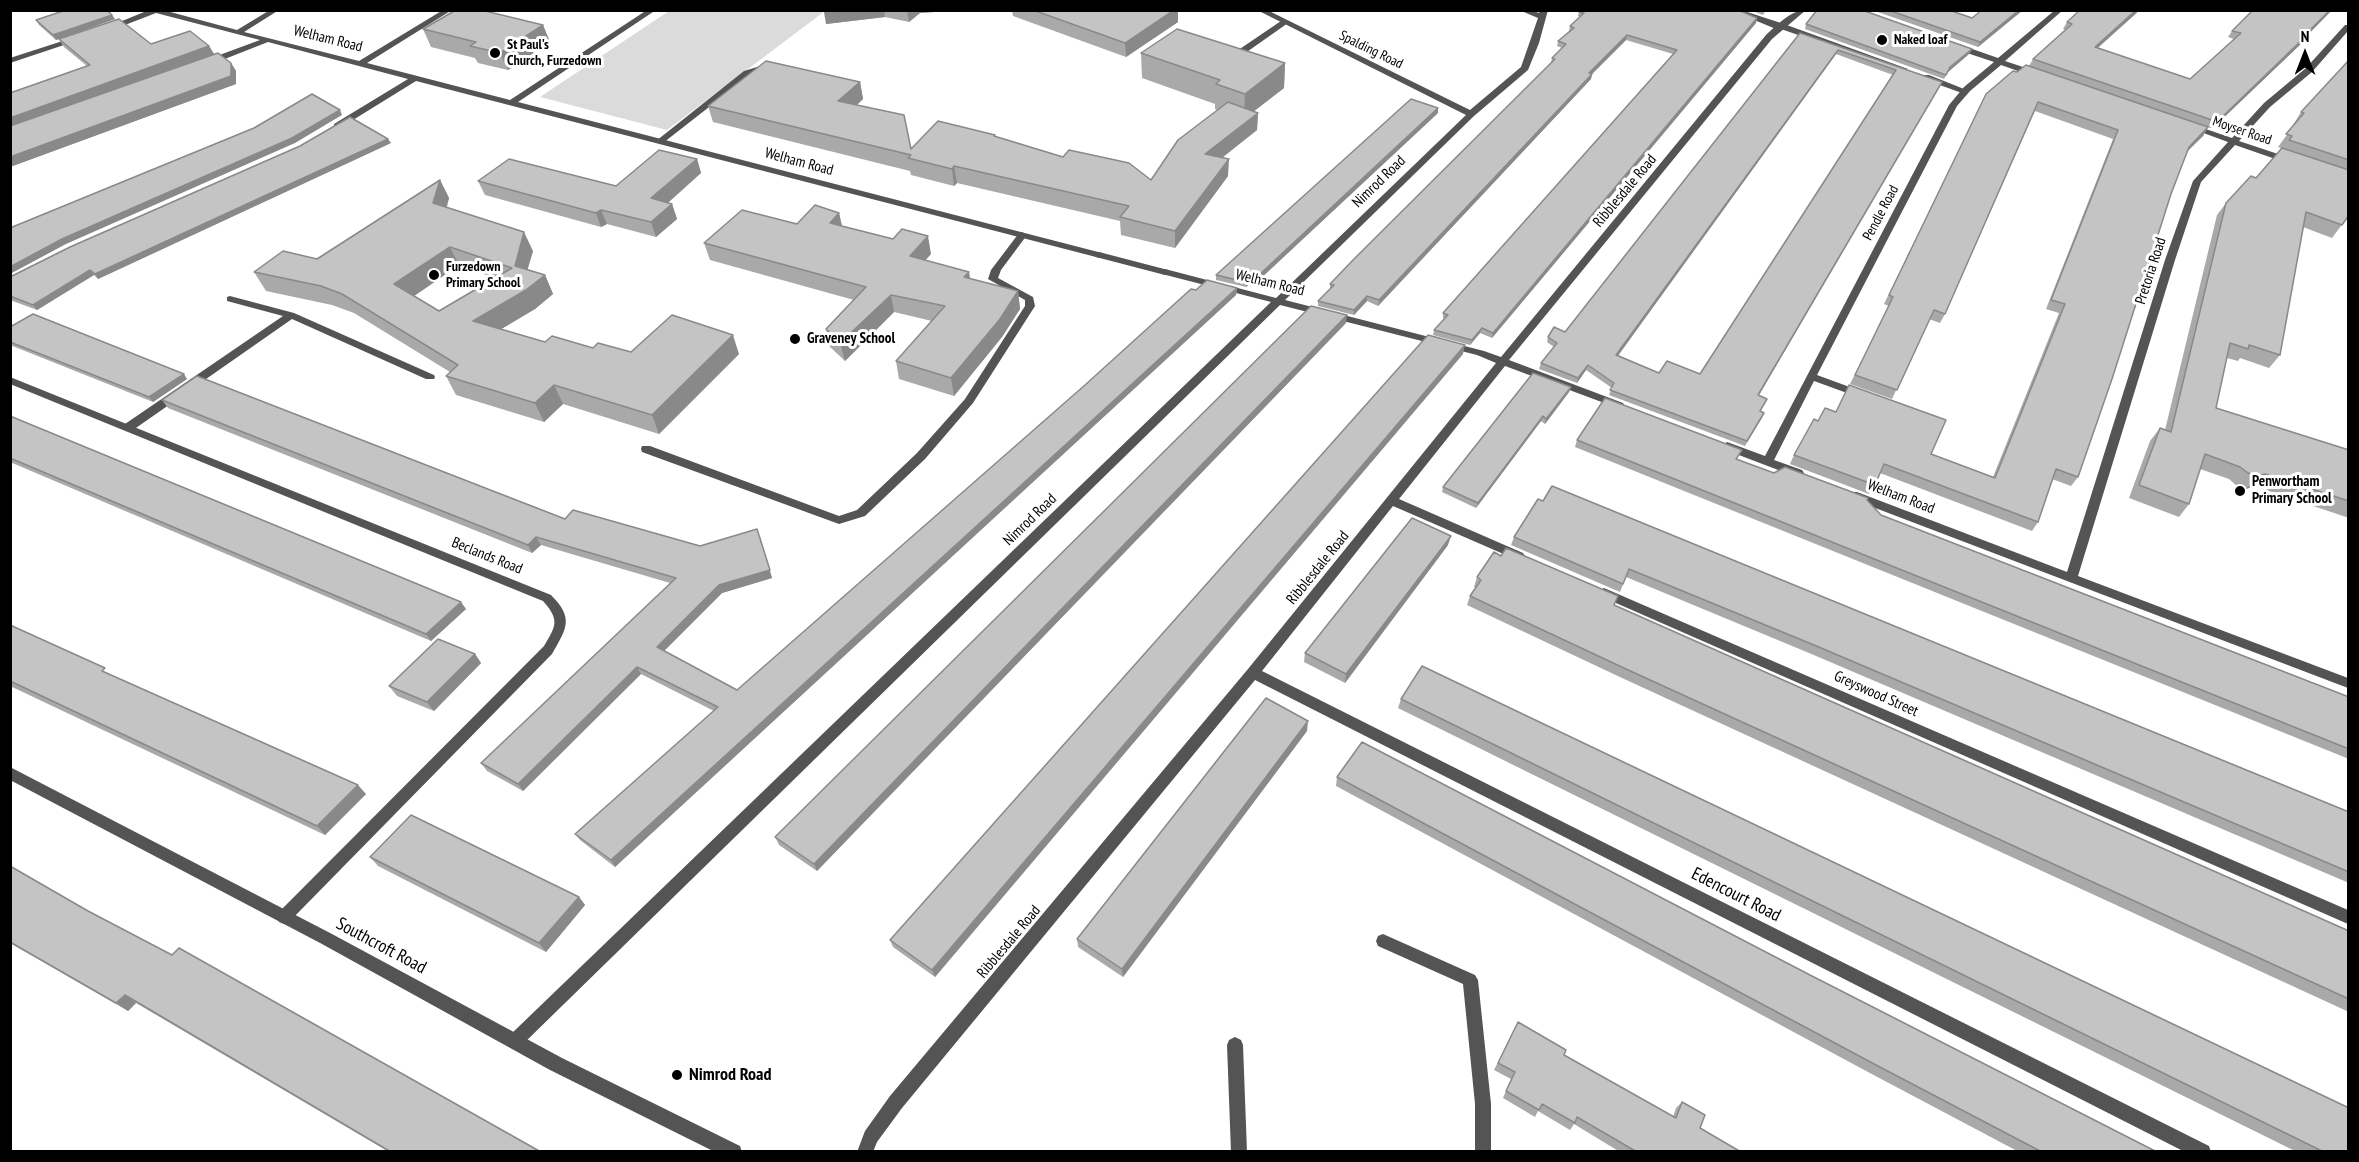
<!DOCTYPE html>
<style>
body{margin:0}
#map{position:relative;width:2359px;height:1162px;overflow:hidden;background:#fff;font-family:"PT Sans Narrow",sans-serif}
canvas{display:block}
.frame{position:absolute;inset:0;border:12px solid #000;pointer-events:none}
.north{position:absolute;left:2275px;top:24px;width:60px;height:60px;-webkit-text-stroke:4px #fff;paint-order:stroke;rotate:0deg;font-size:16px;font-weight:700;line-height:24px;text-align:center;color:#000}
.north::after{content:'';display:block;margin:auto;width:21px;height:27px;background:#000;clip-path:polygon(50% 0,100% 100%,50% 72%,0 100%)}
</style>
<div id="map">
<canvas width="2359" height="1162"></canvas>
<div class="frame"></div>
<div class="north">N</div>
</div>
<script>
const c = document.querySelector('canvas').getContext('2d');
c.lineJoin = 'round';
function fillPath(path, color) { c.fillStyle = color; c.fill(path, 'evenodd'); }
function strokePath(path, color, width, dash) { c.strokeStyle = color; c.lineWidth = width; c.lineCap = dash ? 'butt' : 'round'; c.setLineDash(dash || []); c.stroke(path); }
function write(font, color, halo, rows, align = 'center') {
  c.font = font + ' "PT Sans Narrow",sans-serif'; c.lineWidth = 6; c.setLineDash([]); c.textBaseline = 'middle'; c.strokeStyle = halo; c.fillStyle = color; for (const [text, x, y, turn = 0] of rows) {
    c.save(); c.translate(x, y); c.rotate((+turn || 0) * Math.PI / 180); c.textAlign = isNaN(turn) ? turn : align; if (halo) c.strokeText(text, 0, 0); c.fillText(text, 0, 0); c.restore();
  }
}
fillPath(new Path2D(`
 M669 11H825L667 130 540 97Z`), '#dbdbdb');
fillPath(new Path2D(`
 M1730 10H1741L1784 24 1908 69 1901 71 1781 29H1776Z
 M1281 21 1288 23 1234 61H1228V57Z
 M770 66 774 68 773 70 758 71 750 75 663 143 656 141 744 71 757 67Z
 M1923 75H1929L1969 91 1962 93 1923 79Z
 M1022 232 1027 235 1001 270 998 278 1033 297 1035 306 973 403 925 459 865 516 839 524 642 452 641 449 642 446H650L839 516 857 510 917 453 965 399 1025 306V300L988 279 991 270 1019 233Z
 M1099 252 1168 270 1170 272 1165 275 1096 257 1094 255Z
 M230 296 294 313 434 375 435 377 434 379H426L292 319 133 430H125L124 427 125 424 283 316 227 301V297Z
 M1383 934 1475 975 1478 980 1491 1104V1152H1475V1104L1463 984 1378 946 1376 941 1378 936Z
 M1235 1037 1241 1040 1243 1045 1247 1152H1231L1227 1045 1229 1040Z`), '#545454');
fillPath(new Path2D(`
 M149 10H163L237 30 270 10H279L244 32 359 61 443 10H452L367 63 510 100 647 10H656L518 102 1102 253 1104 255 1099 258 1096 257 416 81 340 128H334V124L408 79 268 42 212 64H206V60L260 40 156 13 112 30 105 28Z
 M1257 10H1267L1470 110 1521 67 1538 18 1519 10H1531L1539 13 1540 10H1548L1539 43 1528 70 1474 116 1285 300 1484 351 1501 357 1766 35C1777 25 1791 10 1806 10L1772 39 1509 360 1623 403 1624 405 1623 407H1615L1505 366 1399 499 1523 553 1525 556 1523 559H1515L1393 506 1262 671 2209 1146 2211 1152H2185L1255 680 902 1108 877 1142 873 1152H857L865 1131 890 1096 1248 669 1496 363 1477 355 1280 305 522 1045 516 1048 510 1045 508 1040 510 1035 1271 302 1162 274V270L1165 269 1276 298 1466 115Z
 M2055 10H2063L2005 61 2038 72V76H2032L2001 65 1970 91 1957 106 1817 375 1866 393 1867 395 1866 397H1858L1814 381 1774 460 1802 470 1804 473 1802 476H1794L1723 449 1722 446 1727 442 1765 456 1949 105 1964 87 1994 62 1952 48V44H1958L1998 58Z
 M2345 25H2348V31L2312 72 2270 107 2239 141 2293 159V163H2287L2235 145 2201 182 2175 260 2078 576 2348 678V688L1849 498 1847 495 1849 492H1857L2067 572 2165 260 2193 181 2228 142 2187 127 2194 125 2232 138 2264 103 2306 68Z
 M75 37 82 39 10 63V58Z
 M10 377 551 595C574 618 567 628 552 654L289 922 284 924 279 922 277 917 279 912 544 646C556 626 560 620 543 601L10 384Z
 M1604 588 2348 910V924L1600 596 1598 593 1600 590Z`), '#545454');
fillPath(new Path2D(`
 M10 767 332 934 562 1058 740 1146 742 1152H715L550 1070 322 944 10 780Z`), '#545454');
fillPath(new Path2D(`
 M826 10H934V12L920 13 909 22 885 17 826 24Z
 M1012 10H1178V22L1126 57 1013 16Z
 M1750 10H1766L1763 15Z
 M1872 10H1949L1972 18 1982 10H2023L1978 47Z
 M2080 10 2098 48 2190 79 2234 39 2228 37 2232 31 2253 10H2332L2308 34 2304 41 2216 125 2210 128 2208 127 2203 136 2187 152 2171 194 2078 477 2071 486 2052 479 2038 522 2032 531 1880 473 1869 494 1790 464 1794 455 1931 454 1993 477 2059 313 2046 309 2113 139 2035 111 1945 314 1940 323 1929 319 1892 399 1850 384 1889 306 1884 304 1986 94 2017 72 2029 66 2033 59 2066 30 2063 29 2067 22Z
 M1579 12 1757 18 1756 23 1492 338 1480 333 1470 345 1433 335 1434 330 1444 319 1443 318V313L1673 54 1626 40 1592 74 1591 79 1378 306 1367 301 1354 315 1318 306V301L1330 289V284L1551 63 1552 58 1562 48 1557 46 1558 41 1569 31 1570 26 1580 17 1578 16Z
 M115 19 56 40 39 25 36 20Z
 M119 19 151 44 190 31 209 46 214 54 133 83 218 53 231 63 236 71V84L10 167V93L87 66 64 47 59 39Z
 M1806 24 1972 49 1969 54 1948 72 1944 79 1805 29Z
 M543 25 550 42 508 70 478 63 475 58 431 47 423 29Z
 M1800 33 1939 87 1759 395 1767 399 1760 411 1762 418 1745 446 1609 395 1612 388 1586 370 1577 383 1539 369 1541 363 1554 347 1547 342 1548 337 1565 332ZM1836 54 1893 75 1700 374 1659 373 1618 355Z
 M1141 53 1285 63 1284 88 1254 111 1258 113 1257 130 1222 158 1228 176 1175 248 1121 235 1120 221 957 183 954 186 911 175 910 171 713 122 708 106 860 82 863 99 857 105 911 149 995 137 1063 157 1151 180 1217 110 1215 109V104L1142 78Z
 M2349 60V215L2332 238 2303 227 2280 355 2269 368 2240 358 2238 361 2227 358 2216 408 2349 450V518L2254 486 2246 489 2237 486 2229 479 2200 469 2189 504 2179 517 2129 498 2150 441 2160 428 2165 430 2217 215 2226 203 2256 178 2283 149 2278 147 2294 125H2293L2301 112Z
 M1438 113 1259 280 1255 278 1246 287 1216 280V275Z
 M391 143 98 279 94 275 37 310 10 300V277Z
 M697 159 701 173 668 203 672 204 677 219 656 237 607 224 601 227 485 195 478 181 616 186Z
 M440 180 449 198 447 207 533 251 527 270 545 275 553 294 535 309 501 329 545 342 593 348 631 352 739 354 659 434 563 404 544 422 456 395 446 376 450 372 354 313 332 305 266 291 254 272 317 259ZM459 265 495 278 439 311 414 296Z
 M839 213 842 226 931 254 925 260 970 279 1018 291 1020 309 1002 337 954 396 899 379 896 361 932 321 894 312 845 361 830 347 826 329 854 300 710 260 704 243 797 224Z
 M1237 288 1236 295 615 867 580 840 575 834 714 711 641 674 523 791 487 771 481 763 670 583 541 545 532 553 168 408 162 400 565 519 700 546 760 537 772 578 722 593 664 651 737 690 1196 290Z
 M1346 323 817 871 779 845 775 837Z
 M10 327 187 379 153 402 10 345Z
 M1463 354 935 977 893 947 890 940 1208 583Z
 M1571 387 1569 392 1545 424 1541 421 1476 508 1442 492 1443 487Z
 M10 416 466 609 431 641 10 462Z
 M1577 440 1737 459 1774 473 1867 500 1881 515 2349 697V759L1575 447Z
 M1538 499 2349 812V883L1809 653 1626 577 1620 592 1511 545 1514 537Z
 M1448 545 1345 683 1304 662 1305 653Z
 M1477 577 1614 606 2349 931V1012L1622 678 1467 605 1470 596 1476 587H1474Z
 M10 625 111 675 366 794 325 835 10 686Z
 M475 654 481 663 434 711 397 696 389 686Z
 M1401 699 2349 1152H2297L1398 708Z
 M1307 731 1123 977 1078 947 1077 939Z
 M1337 777 1810 975 2157 1152H2019L1868 1072 1336 786Z
 M370 857 579 897 585 905 546 952 378 866Z
 M10 866 88 911 541 1152H389L136 1003 128 1011 10 943Z
 M1518 1022 1564 1055 1673 1117 1676 1108 1682 1102 1700 1128 1741 1152H1620L1574 1124 1570 1130 1538 1111 1535 1117 1503 1098 1511 1079 1494 1070Z`), '#a9a9a9');
fillPath(new Path2D(`
 M836 10H884L885 17 826 24 824 12Z
 M907 10H934V12L920 13 909 22Z
 M1174 10H1178V22L1126 57 1125 43Z
 M2019 10H2023L1978 47 1980 42Z
 M2136 10H2140L2091 54 2095 47Z
 M2330 10H2332L2302 41 2306 34Z
 M112 15 115 19 56 40 53 35Z
 M1757 18 1756 23 1492 338 1493 333Z
 M543 25 550 42 508 70 500 53Z
 M2308 34 2304 41 2216 125 2210 128 2215 121Z
 M1627 35 1626 40 1588 78 1589 73Z
 M209 46 214 54 10 127V118Z
 M1972 49 1969 54 1948 72 1944 79 1950 67Z
 M1838 50 1836 54 1615 360 1616 355Z
 M231 63 236 71V84L10 167V157Z
 M1285 63 1284 88 1244 119 1245 94Z
 M1592 74 1591 79 1378 306 1379 300Z
 M860 82 863 99 842 118 838 101Z
 M1942 82 1939 87 1756 400 1758 395Z
 M1438 108V113L1259 280V275Z
 M340 110 342 115 295 143 66 244 10 274V267L62 239Z
 M1258 113 1257 130 1205 171V154Z
 M2208 127 2203 136 2183 155 2189 147Z
 M388 139 391 143 98 279 95 274Z
 M697 159 701 173 656 213 651 198Z
 M1229 159 1228 176 1175 248V231Z
 M954 166 957 183 954 186 952 169Z
 M440 180 449 198 442 221 433 203Z
 M672 204 677 219 656 237 651 222Z
 M601 210 607 224 601 227 596 213Z
 M839 213 843 231 830 223Z
 M524 232 533 251 523 285 515 266Z
 M928 236 931 254 913 274 910 256Z
 M450 247 459 265 404 303 394 284Z
 M90 270 94 275 37 310 33 305Z
 M969 272 972 290 964 277Z
 M1255 273V278L1246 287V282Z
 M545 275 553 294 535 309 483 340 473 321Z
 M1237 288 1236 295 615 867 611 860Z
 M1018 291 1020 309 1002 337 954 396 951 378Z
 M891 295 894 312 845 361 840 343Z
 M1367 296V301L1354 315V310Z
 M1347 315 1346 323 817 871 814 864Z
 M1482 328 1480 333 1470 345 1472 340Z
 M733 335 739 354 659 434 652 415Z
 M1465 345 1463 354 935 977 932 970Z
 M1588 365 1586 370 1577 383 1578 378Z
 M184 374 187 379 153 402 149 397Z
 M554 385 563 404 544 422 535 403Z
 M1571 387 1569 392 1545 424 1546 419Z
 M1543 416 1541 421 1476 508 1478 503Z
 M2265 474 2254 486 2246 489 2257 476Z
 M1451 536 1448 545 1345 683 1346 674Z
 M536 537 541 545 532 553 528 545Z
 M760 537 772 578 722 593 660 655 657 647Z
 M461 602 466 609 431 641 426 634Z
 M475 654 481 663 434 711 427 702Z
 M637 667 641 674 523 791 518 784Z
 M1308 721 1307 731 1123 977 1122 969Z
 M358 785 366 794 325 835 317 826Z
 M579 897 585 905 546 952 539 943Z
 M125 995 136 1003 128 1011 116 1003Z`), '#898989');
const building = new Path2D(`
 M66 10H107L112 15 53 35 36 20Z
 M456 10H481L543 25 500 53 470 46 476 42 423 29Z
 M1033 10H1174L1125 43Z
 M1581 10H1738L1757 18 1493 333 1482 328 1472 340 1434 330 1448 315 1443 313 1677 50 1627 35 1589 73 1592 74 1379 300 1367 296 1354 310 1318 301 1334 285 1330 284 1354 259 1555 59 1552 58 1566 44 1558 41 1574 28 1570 26 1584 13 1579 12Z
 M1817 10H1862L1972 49 1950 67 1946 75 1806 24Z
 M1888 10H1949L1972 18 1982 10H2019L1980 42Z
 M2080 10H2136L2095 47 2190 79 2241 33 2232 31 2253 10H2330L2306 34H2308L2221 118 2215 121 2033 59 2072 24 2067 22Z
 M119 19 151 44 190 31 209 46 10 118V93L90 65 59 39Z
 M1177 29 1285 63 1245 94 1216 84 1220 80 1141 53Z
 M1800 33 1942 82 1758 395 1767 399 1760 411 1764 413 1747 441 1610 390 1614 383 1588 365 1578 378 1541 363 1557 343 1548 337 1554 327 1565 332ZM1838 50 1896 70 1700 374 1667 361 1659 373 1616 355Z
 M218 53 231 63V76L10 157V126Z
 M2349 60V160L2289 140 2292 136 2286 134 2304 113 2301 112Z
 M766 61 860 82 838 101 904 115 911 149 938 121 995 135 994 136 1063 157 1069 150 1129 163 1151 180 1178 140 1228 102 1258 113 1205 154 1229 159 1175 231 1120 217 1129 206 954 166 952 169 908 158 911 155 708 106Z
 M2026 65 2208 127 2189 147 2171 194 2112 379 2078 477 2056 469 2038 522 1884 464 1875 485 1794 455 1814 419 1818 421 1825 408 1836 412 1849 385 1946 420 1931 454 1995 478 2065 304 2051 300 2118 130 2038 102 1945 314 1934 310 1897 390 1855 375 1893 297 1889 295 1986 94 2013 71 2017 72Z
 M312 94 340 110 292 138 62 239 10 267V228L254 128Z
 M1411 99 1438 108 1259 275 1255 273 1246 282 1216 275Z
 M350 117 388 139 95 274 90 270 33 305 10 296V277L70 247 300 146Z
 M2282 148 2349 170V215L2342 225 2306 212 2280 355 2249 345 2248 349 2230 343 2216 408 2349 450V501L2265 474 2257 476 2248 473 2240 467 2205 454 2189 504 2139 485 2160 428 2171 432 2226 203 2251 176 2256 178Z
 M659 150 697 159 651 198 672 204 651 222 601 210 596 213 478 181 509 159 616 186Z
 M440 180 433 203 524 232 515 266 545 275 526 290 473 321 545 342 552 336 593 348 598 343 631 352 672 315 733 335 652 415 554 385 535 403 446 376 458 365 342 294 321 286 254 272 283 251 317 259ZM450 247 512 268 439 311 394 284Z
 M815 205 839 213 830 223 893 239 902 229 928 236 910 256 969 272 964 277 1018 291 1000 319 951 378 896 361 945 306 891 295 840 343 826 329 866 287 704 243 742 210 797 224Z
 M1207 280 1237 288 611 860 575 834 718 707 637 667 518 784 481 763 676 578 536 537 528 545 162 400 197 376 565 519 573 510 700 546 757 529 770 570 719 585 657 647 737 690 1085 385 1191 289 1196 290Z
 M1311 306 1347 315 814 864 775 837Z
 M33 314 184 374 149 397 10 342V327Z
 M1428 335 1465 345 932 970 890 940Z
 M1533 373 1571 387 1546 419 1543 416 1478 503 1443 487Z
 M1605 398 1742 450 1736 459 1774 473 1785 467 1868 498 1867 500 1881 515 2349 697V749L1577 440Z
 M10 416 461 602 426 634 10 458Z
 M1552 486 2349 812V872L1814 645 1629 569 1623 584 1514 537 1538 499 1543 501Z
 M1412 518 1451 536 1346 674 1305 653Z
 M1506 548 1618 596 1614 605 2349 931V999L1626 669 1470 596 1481 580 1477 577 1494 552 1501 556Z
 M10 625 105 668 102 671 358 785 317 826 10 681Z
 M438 639 475 654 427 702 389 686Z
 M1422 666 2349 1108V1152H2324L1401 699Z
 M1266 698 1308 721 1122 969 1077 939Z
 M1362 742 1810 975 2157 1152H2042L1876 1065 1337 777Z
 M411 815 579 897 539 943 370 857Z
 M10 866 88 911 172 955 179 948 541 1152H391L125 995 116 1003 10 942Z
 M1518 1022 1566 1050 1564 1055 1676 1118 1682 1102 1705 1115 1700 1128 1741 1152H1637L1577 1117 1575 1123 1542 1104 1539 1110 1506 1091 1515 1072 1498 1063Z`);
fillPath(building, '#c4c4c4');
strokePath(building, '#898989', 1.5);
for (const [x, y, r, color] of [
 [1882,40,6,"#000"],
 [495,53,6,"#000"],
 [434,275,6,"#000"],
 [795,339,6,"#000"],
 [2240,491,6,"#000"],
 [677,1075,6,"#000"]
]) { const dot = new Path2D(); dot.arc(x, y, r, 0, 2 * Math.PI); c.fillStyle = color; c.fill(dot); strokePath(dot, '#fff', 2); }
write('bold 14px', '#000', '#fff', [
 ["Naked loaf",1894,40],
 ["St Paul's",507,45],
 ["Church, Furzedown",507,61],
 ["Furzedown",446,267],
 ["Primary School",446,283]
], 'left');
write('14px', '#000', '#fff', [
 ["Spalding Road",1371,50,26],
 ["Moyser Road",2242,131,19],
 ["Pendle Road",1881,213,-62]
]);
write('15px', '#000', '#fff', [
 ["Welham Road",328,39,14],
 ["Welham Road",799,162,15],
 ["Nimrod Road",1379,182,-44],
 ["Ribblesdale Road",1625,191,-50],
 ["Pretoria Road",2151,271,-72],
 ["Welham Road",1270,283,14],
 ["Welham Road",1901,497,21],
 ["Nimrod Road",1030,520,-44],
 ["Beclands Road",487,556,22],
 ["Ribblesdale Road",1318,568,-51],
 ["Greyswood Street",1876,694,24],
 ["Ribblesdale Road",1009,942,-50]
]);
write('bold 15px', '#000', '#fff', [
 ["Graveney School",807,339],
 ["Penwortham",2252,482],
 ["Primary School",2252,499]
], 'left');
write('18px', '#000', '#fff', [
 ["Edencourt Road",1736,895,27],
 ["Southcroft Road",381,946,28]
]);
write('bold 18px', '#000', '#fff', [
 ["Nimrod Road",689,1075]
], 'left');
</script>
